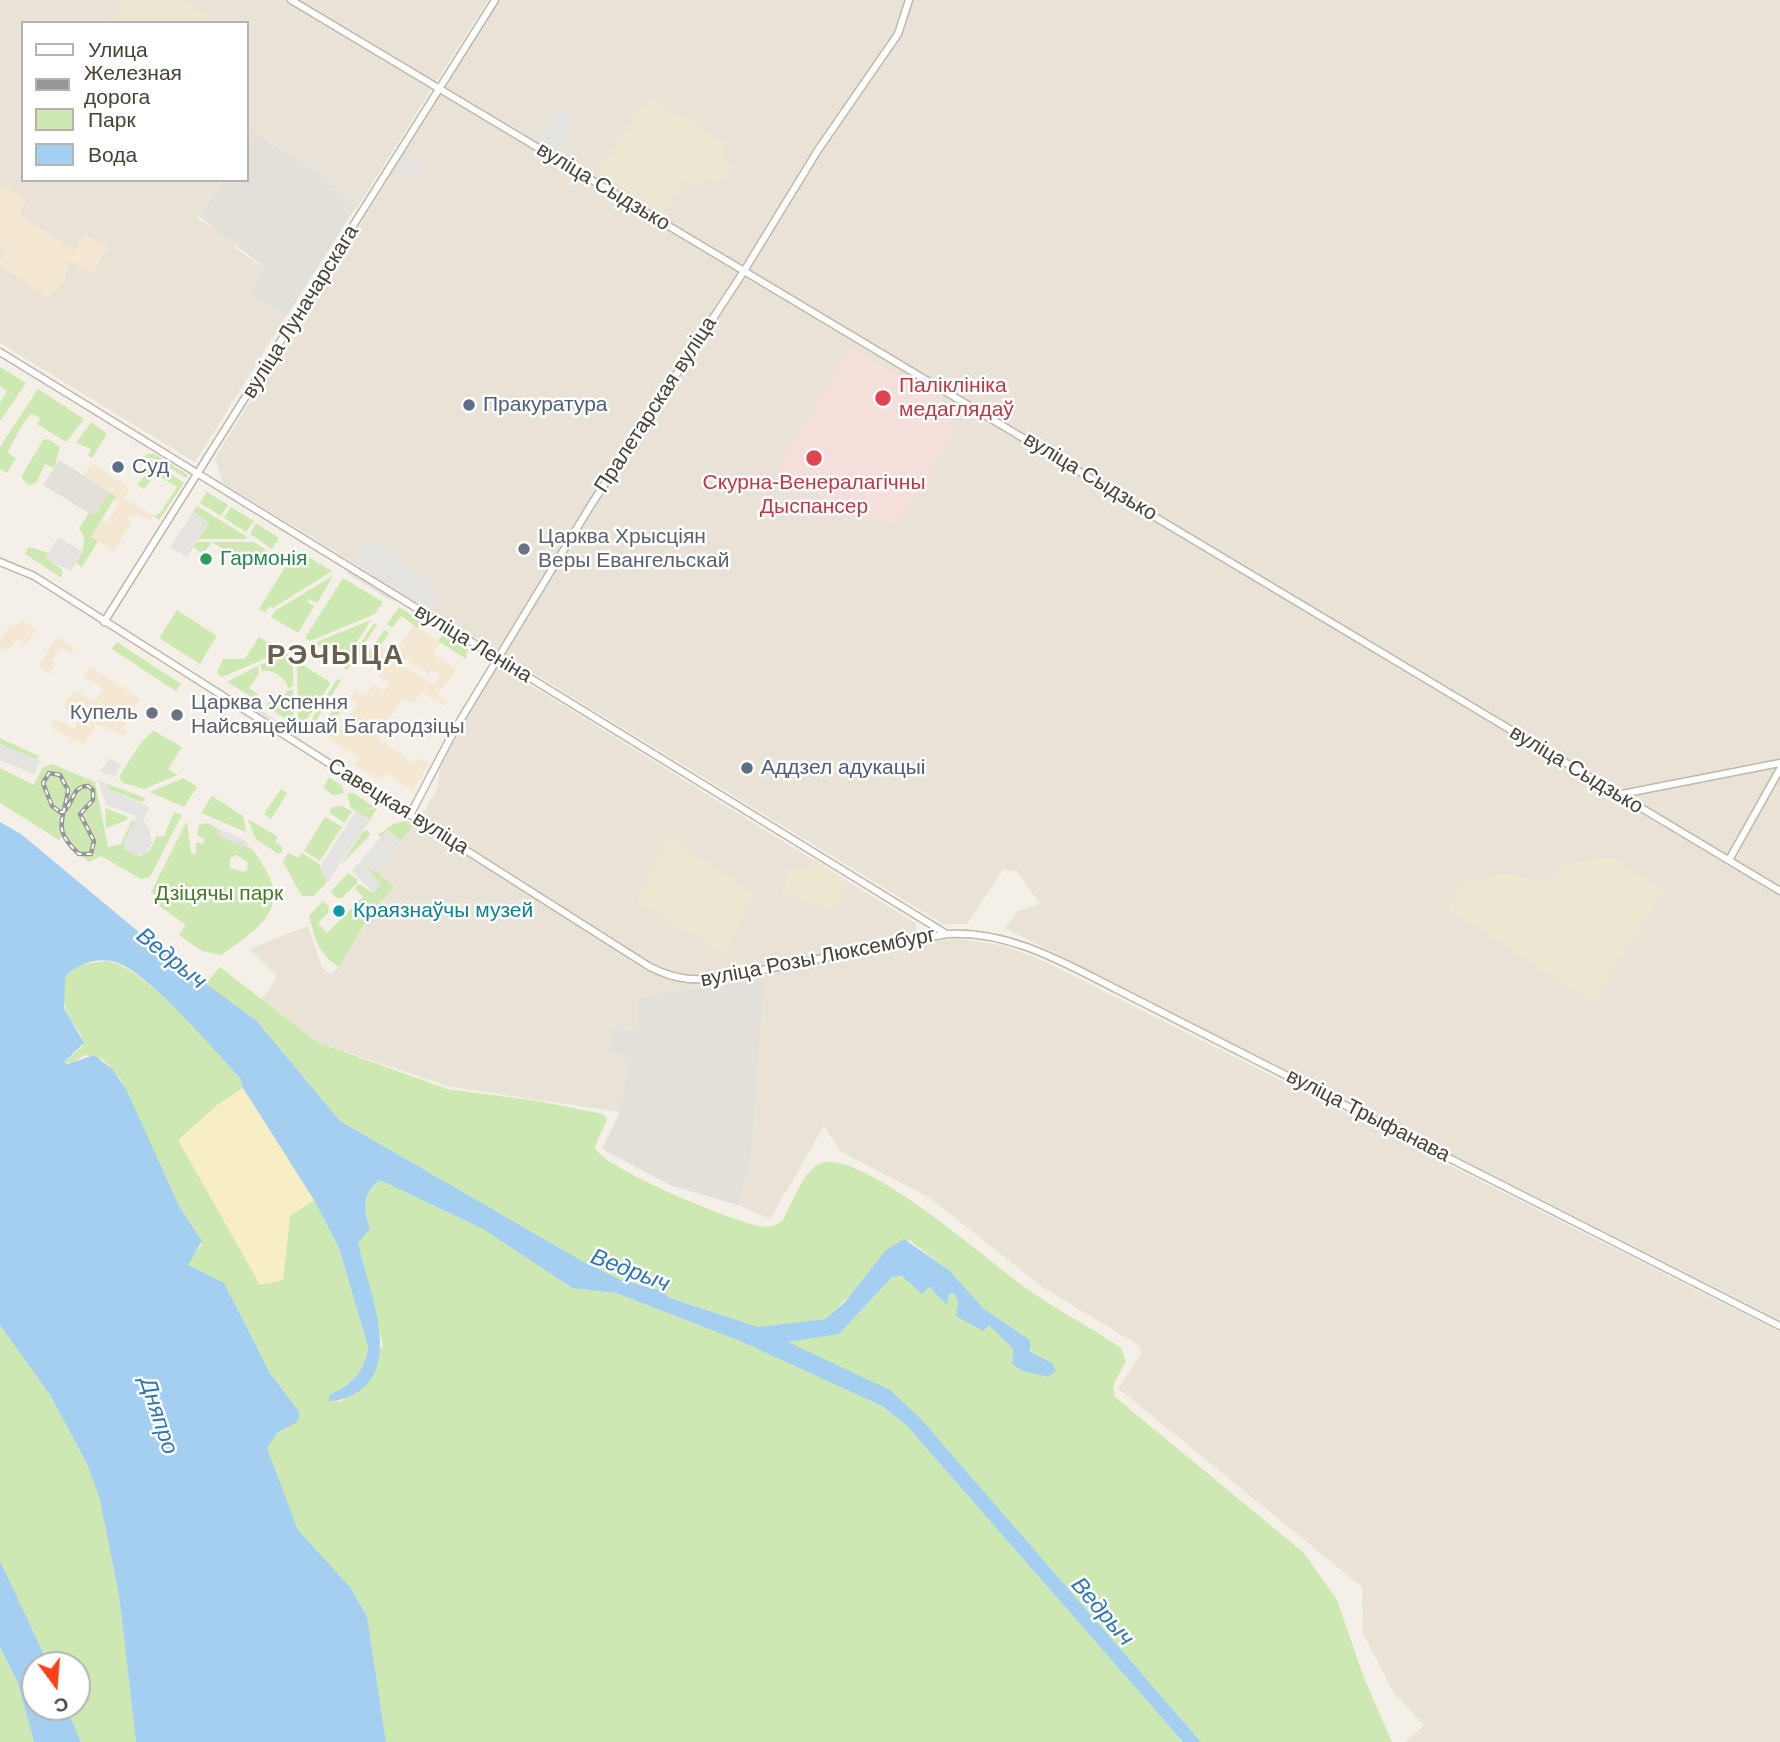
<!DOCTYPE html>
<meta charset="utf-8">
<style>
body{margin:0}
#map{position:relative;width:1780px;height:1742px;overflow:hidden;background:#f4f0e8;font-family:Helvetica,sans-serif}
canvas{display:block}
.legend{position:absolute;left:21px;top:21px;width:228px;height:161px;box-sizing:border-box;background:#fff;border:2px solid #b5b3af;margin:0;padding:9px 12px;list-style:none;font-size:21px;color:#474136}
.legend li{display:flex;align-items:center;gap:14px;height:35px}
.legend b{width:35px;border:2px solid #b5b3af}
.north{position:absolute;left:21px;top:1651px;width:70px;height:70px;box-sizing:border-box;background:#fff;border:2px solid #b5b3af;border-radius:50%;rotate:164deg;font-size:19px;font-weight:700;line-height:28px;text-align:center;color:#474136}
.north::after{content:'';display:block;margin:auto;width:24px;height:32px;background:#fa4119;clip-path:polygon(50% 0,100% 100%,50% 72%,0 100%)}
</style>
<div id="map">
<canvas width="1780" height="1742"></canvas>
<ul class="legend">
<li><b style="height:9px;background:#fff"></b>Улица</li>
<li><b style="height:9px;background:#979797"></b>Железная дорога</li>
<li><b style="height:19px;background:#cde8b0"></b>Парк</li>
<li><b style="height:19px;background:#a4cff0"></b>Вода</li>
</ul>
<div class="north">С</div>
</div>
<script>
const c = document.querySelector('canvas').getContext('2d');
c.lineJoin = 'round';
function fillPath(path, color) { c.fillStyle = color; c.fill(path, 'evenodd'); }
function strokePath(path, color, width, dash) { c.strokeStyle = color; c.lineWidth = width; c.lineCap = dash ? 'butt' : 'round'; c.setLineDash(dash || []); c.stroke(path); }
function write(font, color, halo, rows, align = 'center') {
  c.font = font + ' Helvetica,sans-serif'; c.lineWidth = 5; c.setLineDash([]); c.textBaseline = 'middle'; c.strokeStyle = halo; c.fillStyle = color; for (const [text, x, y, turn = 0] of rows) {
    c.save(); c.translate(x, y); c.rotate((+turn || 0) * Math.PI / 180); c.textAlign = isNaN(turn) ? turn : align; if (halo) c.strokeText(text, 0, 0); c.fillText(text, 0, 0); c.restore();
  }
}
fillPath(new Path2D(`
 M0 0H488L356 209 332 191 335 183 255 131 247 142V23H23V180H221L197 218 231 238 237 249 265 269 252 294 287 315 195 462 0 343Z
 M500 0H1780V1320L1005 928 1017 911 1040 904 1017 871 1003 870 967 924H943L223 483 215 458Z
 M498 665 915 923 920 944 956 938 1005 946 1048 963 1780 1332V1742H1406L1424 1725 1393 1692 1363 1633 1362 1587 1118 1388 1141 1354 1140 1346 1042 1287 930 1198 840 1151 824 1126 770 1219 738 1205 750 1162 762 978 638 999 639 1030 614 1029 629 1058 620 1112 451 1087 317 1042 262 999 277 977 249 949 308 926 322 967 331 975 339 967 373 912 394 887 375 872 415 826 437 789 441 761 469 708Z`), '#e8e3d6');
fillPath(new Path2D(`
 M0 184 27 200 19 214 74 250 85 234 108 248 94 270 89 273 69 260 65 281 48 298 0 265V258L9 253 0 246Z
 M92 463 130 488 124 498 154 516 150 521 138 514 136 517 129 514 127 519 132 522 114 551 91 537 101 520 107 523 119 504 113 500 116 496 83 475Z
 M21 619 37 630 26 644 17 639 10 649H0V639L10 625 15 628Z
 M414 625 440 642 433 654 457 669 437 695 447 702 445 706 422 692 416 701 410 702 402 698 378 739 414 763 419 758 429 763 413 791 385 773 380 780 355 765 359 758 327 738 334 725 342 730 357 704 350 698 356 689 366 695 373 684 384 691 390 683 378 675 385 664 376 657 383 648 393 655ZM404 658 428 674 431 670 440 676 434 685 401 664Z
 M57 637 75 648 71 654 61 648 52 661 56 664 49 674 38 666Z
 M89 666 140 699 123 729 126 732 124 736 96 724 84 745 50 727 55 719 74 729 80 717 62 707 75 690 95 702 104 689 84 676Z`), '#f5e8d3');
fillPath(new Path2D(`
 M254 131 336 184 331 190 355 208 287 316 251 294 265 268 199 216 222 180H247V142Z
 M59 460 109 492 94 516 43 485Z
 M764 977 750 1163 738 1205 672 1186 602 1149 620 1112 629 1058 612 1052 613 1029 638 1030V998Z`), '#e3dfd9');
fillPath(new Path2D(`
 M124 0H182L208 16 204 23H109Z
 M648 97 726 143 723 158 733 165 720 184 709 178 701 186 686 179 663 213 598 172Z
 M669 838 754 893 725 954 636 901Z
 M1613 858 1663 891 1592 1003 1449 909 1463 881 1505 874 1552 882 1561 863Z
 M814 859 847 881 832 910 781 894 790 869 808 868Z`), '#ede6d1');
fillPath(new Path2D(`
 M851 347 952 406 945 417 959 427 897 523 855 517 777 467Z`), '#f4dfdb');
fillPath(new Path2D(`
 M0 367 26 383 0 421V403L7 391 0 386Z
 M38 389 84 419 66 442 37 424 40 418 32 414C26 417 10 445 8 453L16 458 7 473 0 469V447Z
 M91 422 107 434 92 458 88 456 91 449 76 443Z
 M48 439 60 447 54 468 45 464 36 483 28 485 21 477 43 440Z
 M147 454H154L188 475 186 478 155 459 144 457Z
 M155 463 184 483 159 520 154 516 160 513 177 487 155 474 144 489 137 485Z
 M109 492 116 496 91 537 98 541 82 567 76 563C84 550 88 541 79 528L89 513 94 516Z
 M207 492 228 505 221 516 200 503Z
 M197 506 246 536 247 539H198L209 523 193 512Z
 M231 507 254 521 246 532 224 518Z
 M256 523 279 538 272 549 250 534Z
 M197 542H254L270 553 261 566 251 560 248 564 212 542 203 554 193 547Z
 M29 547 49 553 46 559 62 569V578L25 554Z
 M296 550 332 571 273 608 269 606 265 613 259 609Z
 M333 576 317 603 309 599 308 603 314 606 298 633 271 617 276 610Z
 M343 578 383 602 375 614 310 641 305 638Z
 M399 607 422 622 418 628 401 616 392 628 387 624Z
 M177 610 217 636 200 664 159 638Z
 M371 620 344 662 314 643Z
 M374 623 377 625 347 670 344 668Z
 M384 630 389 633 380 646 383 648 368 667 362 663Z
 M443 634 468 649 466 659 438 641Z
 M259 637 283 651 222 677 217 673 223 659H245Z
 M117 642 181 684 176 691 112 649Z
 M287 654 293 658V686L288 688C286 677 272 669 262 671L260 665Z
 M297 661 331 683 302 727 298 725Z
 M258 666 259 673 249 688 258 694 255 699 227 682Z
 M337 679 341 680 314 724 305 730Z
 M293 690 294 722H290L266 706 269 701 276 706 287 691Z
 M334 708 340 712 328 734 320 729Z
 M154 731 182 747 168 769 178 775 144 789 123 783 119 777C129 762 139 741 154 731Z
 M0 738 39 756 37 760 0 744Z
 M52 764 95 782 108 847 121 844 132 820 135 821 124 842 140 856 150 850 156 837 164 836 174 812 182 815 150 877 141 879 101 856 89 862 62 836 59 840 0 803V768L34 785 42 768Z
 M329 777 342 786 344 793 333 795 323 788Z
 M183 778 197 787 184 807 150 792Z
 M108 784 145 798V800L141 802 108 789Z
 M281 789 287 793 271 819 264 814Z
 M354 793 374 807 364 810 377 808 370 820 351 808 347 794Z
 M212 796 243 816 246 832 201 813Z
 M343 806 352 812 344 823 329 812 332 807Z
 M105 808 128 817 127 820 106 828Z
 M325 817 342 827 320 861 304 851Z
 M248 819 278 837 275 842 282 847V852L278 854 255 838Z
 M187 821 191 853 196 854V842L203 844 204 839 197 835 199 825 207 823 217 828 218 834C228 839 238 842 248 847 254 849 260 861 264 867 292 911 253 932 221 955L202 951 179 935 186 925 158 905 157 897 151 892ZM237 855 247 862 248 869 244 872 230 868V858Z
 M405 821 415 825 401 841 387 830 381 837 378 835 393 824Z
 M368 830 370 835 340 866 363 831Z
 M288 853 299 858 302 853 319 864 327 882 314 896H302L283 862Z
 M367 864 394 887 372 912 339 967C318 954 315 938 309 916L323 901 329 907 328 913 318 923 327 933 363 897 355 888 359 884 373 893 381 884 366 870Z
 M348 873 357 879V883L342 898H336L331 891Z
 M106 961C144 965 212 1048 240 1078L243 1088 216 1106 283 1279 290 1215 314 1200 339 1248 368 1347C365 1372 351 1384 329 1395V1402L342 1401 383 1345 357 1242 370 1229C364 1209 362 1194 380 1180L483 1229 572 1288 616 1293 740 1341 882 1406 907 1426 1183 1742H386L367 1616 349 1586 298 1530 267 1448 272 1437 300 1413 270 1373 224 1283 188 1265 190 1257 202 1245 199 1236 179 1206 120 1078 102 1059 85 1055 71 1063 64 1062 83 1046C84 1024 56 1020 65 978L78 965Z
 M220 967 317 1042 447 1089 538 1101 603 1114 607 1119 595 1147C602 1169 732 1220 758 1226 768 1228 776 1226 783 1220 792 1204 803 1170 821 1163 861 1149 987 1260 1022 1285 1054 1309 1089 1326 1121 1348L1126 1361 1113 1386 1115 1397 1304 1553 1337 1600 1364 1678 1392 1742H1201L922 1420 889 1390 787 1342 839 1334 892 1277C915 1274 932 1289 947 1304L949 1294 954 1293 958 1301 989 1325 1013 1349 1012 1356 1052 1363 1030 1350V1340L984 1309 949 1270 909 1240 825 1319 758 1327 670 1298 663 1291 621 1280 582 1261 340 1121 256 1020 205 984Z
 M0 1325 50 1395 86 1462 99 1496 119 1595 136 1742H81L66 1707H77V1665H49L0 1561Z
 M0 1647 18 1683 34 1742H0Z`), '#cde8b0');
fillPath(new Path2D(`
 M243 1088 314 1200 290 1216 283 1280 260 1285 178 1140 216 1106Z`), '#f8eec3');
fillPath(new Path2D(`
 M555 108 576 120 558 152 537 141Z
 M402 151 425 166 417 177 395 164Z
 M950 415a8 8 0 1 1 16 0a8 8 0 1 1-16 0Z
 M193 512 209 523 187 557 170 547Z
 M58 537 83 552 71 571 45 559Z
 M372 539 398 556 407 569 437 588 436 593 440 595 430 610 373 578 374 574 357 563Z
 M350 569 400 600 398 602 388 599 347 573Z
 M245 700 293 731 302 741 243 703Z
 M0 744 41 761 34 774 0 760Z
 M109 758 121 765 115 776 100 772Z
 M98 780 108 784V789L149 807 143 821 149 828 152 843 145 854 136 855 125 850 124 842 137 816 106 805Z
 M356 811 370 820 327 882 320 866Z
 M217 828 245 840 250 847 238 845 219 836Z
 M387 830 401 841 375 873 365 865 381 884 373 892 352 871Z`), '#e5e3df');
fillPath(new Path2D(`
 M0 822 21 834 170 958 256 1020 340 1121 582 1261 621 1280 663 1291 670 1298 758 1327 825 1319 845 1302 886 1250 904 1239 949 1270 984 1309 1030 1340V1351L1052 1363 1056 1371 1048 1377 1023 1371 1012 1364 1013 1349 989 1325 983 1331 956 1316 958 1301 954 1293 949 1294 947 1305 929 1287 922 1294 902 1276 892 1277 839 1334 788 1342 890 1390 922 1420 1201 1742H1183L907 1426 882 1406 740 1341 616 1293 572 1288 483 1229 380 1180C361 1194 364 1209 370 1229L358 1243C370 1297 414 1389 329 1402V1395C351 1385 365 1372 368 1347L339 1248 314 1200 243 1088 240 1078C215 1051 149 974 118 963 101 956 75 963 65 978L64 1008 84 1043 64 1062 68 1064 94 1055 113 1070 126 1089 179 1206 202 1241 188 1265 224 1283 270 1373 300 1413 297 1422 278 1432 267 1448 298 1530 349 1586 367 1616 386 1742H136L119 1595 99 1496 86 1462 50 1395 0 1325Z
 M0 1561 49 1665H35V1707H66L81 1742H34L18 1683 0 1647Z`), '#a4cff0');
const tertiary = new Path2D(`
 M291 0 1780 891
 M0 352 945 933
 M0 562 34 576 650 967C678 981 696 981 726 977L947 934C1008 930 1063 962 1116 989L1780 1326
 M104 622 495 0
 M1617 795 1780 763
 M410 815 455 729 591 505 744 271 818 150 898 34 909 0
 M1729 860 1780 769`);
strokePath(tertiary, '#bfb8aa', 9);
strokePath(tertiary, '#fff', 6);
const rail = new Path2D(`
 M60 812H63C74 804 71 786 88 786L93 790V800L80 814 94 841 91 854H79C51 828 64 821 68 790L60 775 49 773 43 783 52 806 60 812`);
strokePath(rail, '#979797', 4.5);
strokePath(rail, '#fff', 2, [5]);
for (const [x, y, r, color] of [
 [883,398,9,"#e0444e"],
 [469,405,7,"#5c6f8a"],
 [814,458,9,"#e0444e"],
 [118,467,7,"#5c6f8a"],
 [524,549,7,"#6b7280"],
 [206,559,7,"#2e9e5b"],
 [152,713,7,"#6b7280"],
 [177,715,7,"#6b7280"],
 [747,768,7,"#5c6f8a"],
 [339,911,7,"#0f9aa8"]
]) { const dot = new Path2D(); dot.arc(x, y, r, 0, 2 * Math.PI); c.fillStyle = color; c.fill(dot); strokePath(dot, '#fff', 2.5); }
write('21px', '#474136', '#fff', [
 ["вуліца Сыдзько",603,187,31],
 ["вуліца Луначарскага",301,312,-58],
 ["Пралетарская вуліца",656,405,-57],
 ["вуліца Сыдзько",1090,477,31],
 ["вуліца Леніна",473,644,31],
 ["вуліца Сыдзько",1576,770,31],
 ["Савецкая вуліца",398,807,32],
 ["вуліца Розы Люксембург",818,958,-11],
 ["вуліца Трыфанава",1368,1116,27]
]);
write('21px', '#be3a42', '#fff', [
 ["Паліклініка",899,386],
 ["медаглядаў",899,410],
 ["Скурна-Венералагічны",814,483,"center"],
 ["Дыспансер",814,507,"center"]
], 'left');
write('21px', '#4e5e75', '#fff', [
 ["Пракуратура",483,405],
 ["Суд",132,467],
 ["Аддзел адукацыі",761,768]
], 'left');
write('21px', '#5b616d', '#fff', [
 ["Царква Хрысціян",538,537],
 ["Веры Евангельскай",538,561],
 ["Царква Успення",191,703],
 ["Найсвяцейшай Багародзіцы",191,727],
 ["Купель",138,713,"right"]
], 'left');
write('21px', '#27864d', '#fff', [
 ["Гармонія",220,559]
], 'left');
write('21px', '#457929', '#fff', [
 ["Дзіцячы парк",219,894]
]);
write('21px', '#0d838f', '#fff', [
 ["Краязнаўчы музей",353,911]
], 'left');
write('italic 23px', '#2f77b3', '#fff', [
 ["Ведрыч",171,959,39],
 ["Ведрыч",630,1271,21],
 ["Дняпро",158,1416,72],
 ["Ведрыч",1102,1612,49]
]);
c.letterSpacing = '2px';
write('bold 28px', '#6a5f4d', '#fff', [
 ["РЭЧЫЦА",336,656]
]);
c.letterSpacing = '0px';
</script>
